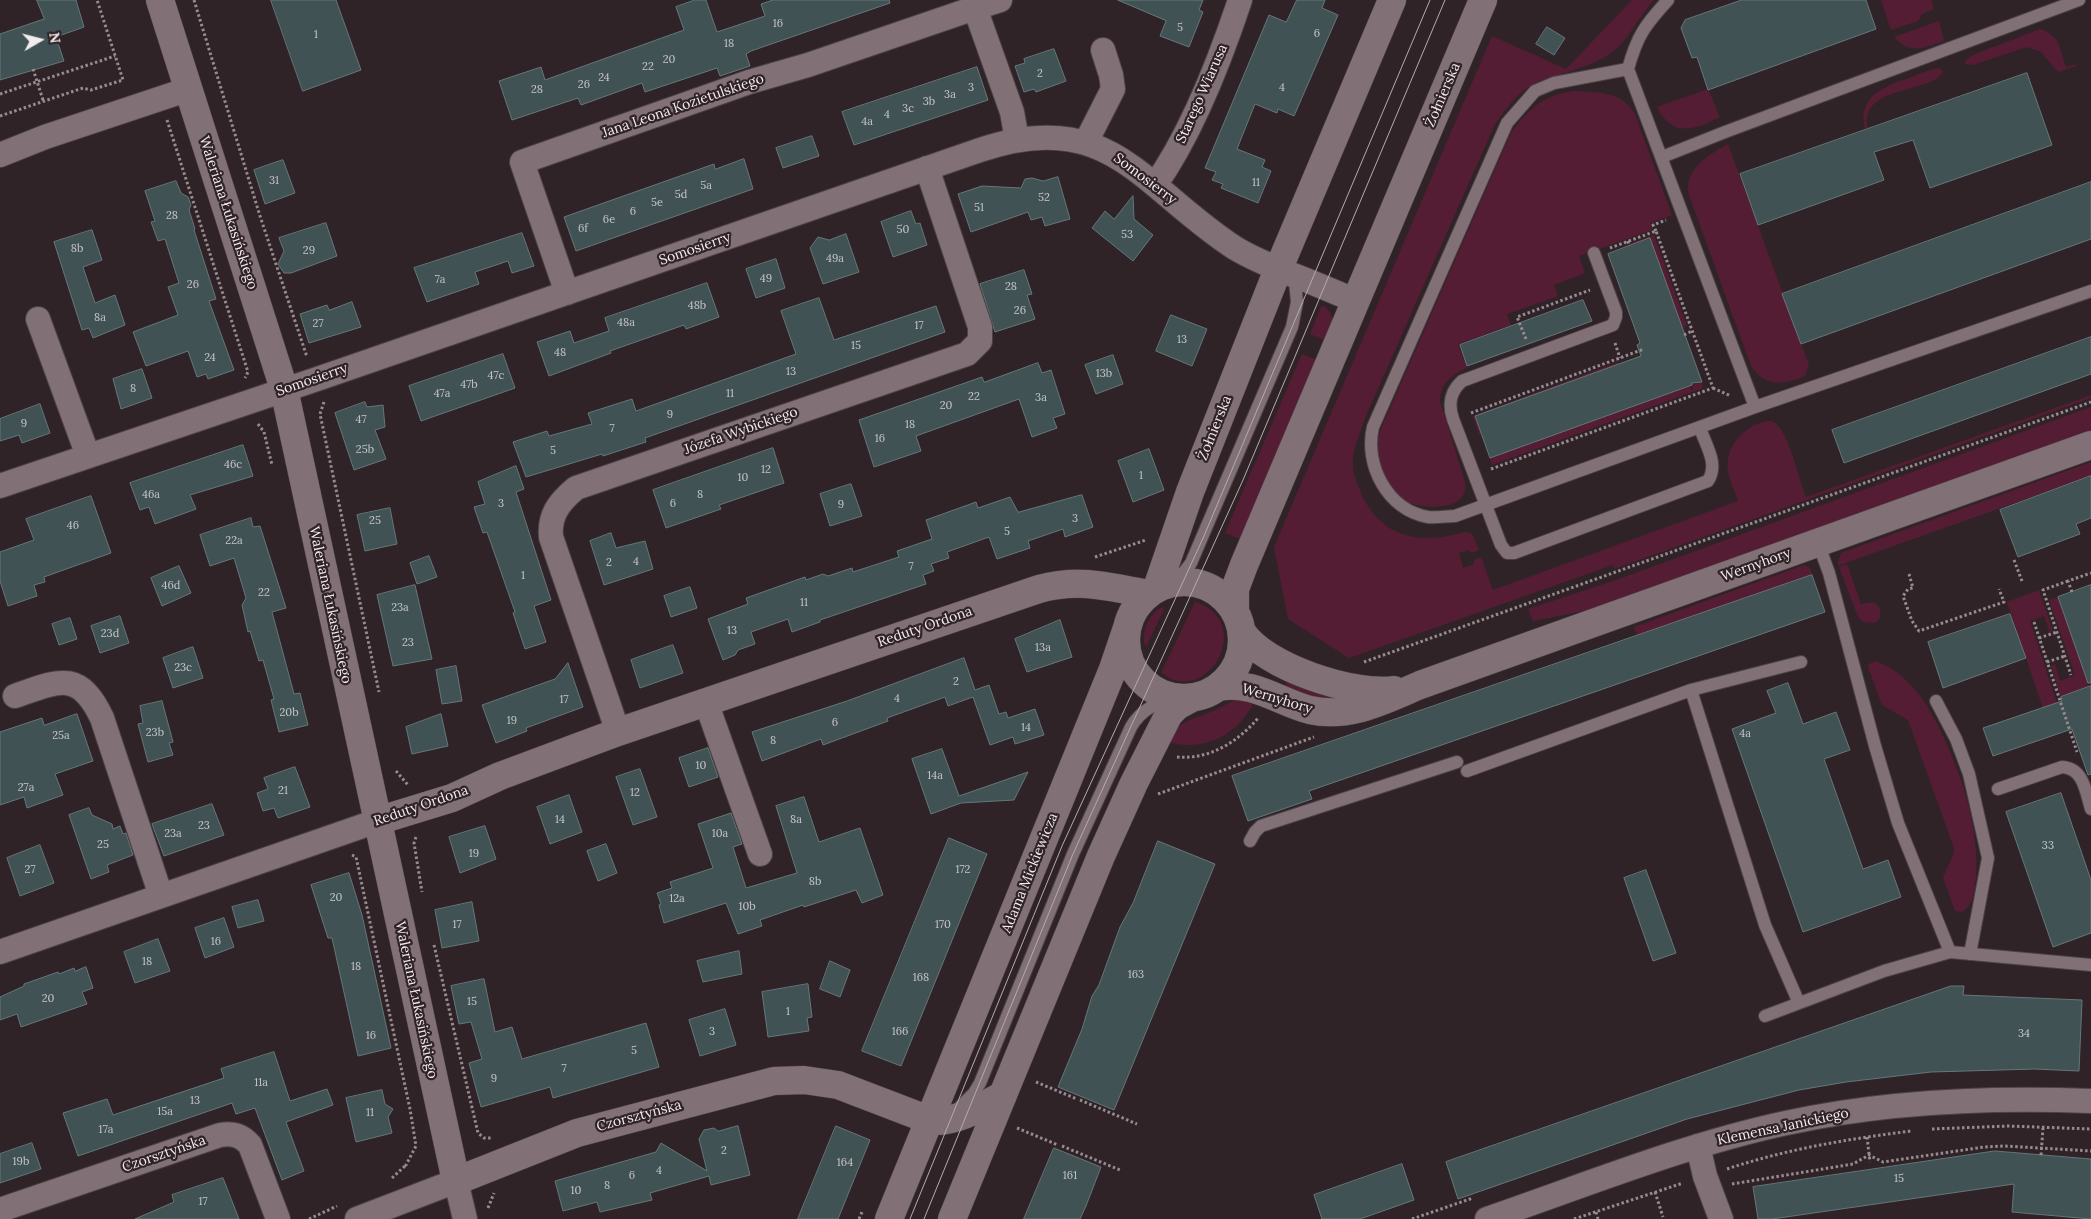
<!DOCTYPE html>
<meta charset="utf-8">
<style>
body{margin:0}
#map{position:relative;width:2091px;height:1219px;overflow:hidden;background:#302327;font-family:Lora,serif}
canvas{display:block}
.north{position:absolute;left:15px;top:15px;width:50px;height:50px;-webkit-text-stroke:4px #302327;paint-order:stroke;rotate:82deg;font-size:14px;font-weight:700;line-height:20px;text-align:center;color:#f4ebee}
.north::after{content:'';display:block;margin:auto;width:18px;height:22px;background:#f4ebee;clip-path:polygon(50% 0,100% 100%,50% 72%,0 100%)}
</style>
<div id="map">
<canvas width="2091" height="1219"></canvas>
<div class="north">N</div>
</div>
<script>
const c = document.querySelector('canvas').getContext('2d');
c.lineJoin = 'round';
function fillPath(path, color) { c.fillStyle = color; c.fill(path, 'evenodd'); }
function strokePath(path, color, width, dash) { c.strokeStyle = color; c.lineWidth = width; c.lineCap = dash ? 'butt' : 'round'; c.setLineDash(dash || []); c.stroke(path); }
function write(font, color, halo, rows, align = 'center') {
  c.font = font + ' Lora,serif'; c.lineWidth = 4.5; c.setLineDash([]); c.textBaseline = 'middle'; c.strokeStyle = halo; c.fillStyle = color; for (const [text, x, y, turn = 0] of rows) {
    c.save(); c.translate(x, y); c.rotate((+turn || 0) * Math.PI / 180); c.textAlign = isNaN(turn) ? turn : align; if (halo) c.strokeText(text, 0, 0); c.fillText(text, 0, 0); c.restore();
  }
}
fillPath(new Path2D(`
 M1632 0H1654C1638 17 1630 39 1611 53 1590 68 1564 72 1540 81 1519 89 1506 109 1494 126L1365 418C1361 431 1354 445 1353 459 1352 469 1355 479 1359 488 1371 521 1397 540 1432 538 1444 538 1455 534 1466 532L1472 534 1479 550 1471 553 1469 550 1459 553 1463 568 1474 564V560L1481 557 1493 590 1738 501C1736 493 1731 485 1729 476 1723 453 1737 433 1757 424 1764 422 1770 419 1775 423 1789 433 1799 480 1806 497L2091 395V398L1614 569 1613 565 1349 658 1288 619 1274 547 1492 36 1566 69Z
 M1881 0H1931L1934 9 1922 14 1918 21 1891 30Z
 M1939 21 1944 41C1923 48 1911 55 1894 37Z
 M2040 29C2061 36 2059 48 2066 67L2076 64V66L2058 72 2041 52 2027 47 1973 65 1965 64 1966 60 1973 55Z
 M1939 68 1943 71C1936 93 1857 85 1868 128L1865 129C1856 95 1888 85 1912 77 1921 73 1930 69 1939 68Z
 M1708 89 1720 117C1695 130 1672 138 1657 107Z
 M1576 91C1601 93 1621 91 1635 114L1672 215 1650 223 1652 230 1579 256 1585 273 1554 285 1558 296 1507 314 1511 325 1458 344 1467 368C1452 374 1440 384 1440 401L1465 482C1471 512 1418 511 1402 499 1391 490 1386 481 1381 468 1376 454 1376 445 1380 431L1511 133C1528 109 1546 93 1576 91Z
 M1728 144 1809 365 1805 376C1785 385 1764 387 1751 366L1689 195C1683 169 1709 155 1728 144Z
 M1654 235 1687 326 1683 328 1650 239 1631 246V243Z
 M1324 306C1337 317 1332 326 1327 341L1310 334 1321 307Z
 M1302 354 1319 361 1243 540 1225 533Z
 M1618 362 1619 364 1475 416 1481 434 1479 435 1473 416Z
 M1702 382 1703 388 1492 465 1490 458 1690 386 1691 390H1693L1692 385Z
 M2091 407V434L1610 606 1533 621 1528 609 1616 580Z
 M2091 462V476L1837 566 1841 553Z
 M1847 564 1861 604 1874 602 1880 608V618L1875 623 1863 622 1858 617 1839 567Z
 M1804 565 1810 568 1812 575 1637 636 1634 627Z
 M2039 590 2053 631 2050 633 2044 616 2030 621 2057 703 2043 708 2007 602Z
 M2058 597 2090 689H2085L2061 697 2051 666 2055 664 2060 681 2075 675 2049 600Z
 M1195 602C1257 621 1207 709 1162 673V671Z
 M1163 607 1164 609 1146 647C1139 634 1150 612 1163 607Z
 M1875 661C1906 671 1928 703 1941 732 1963 777 1982 836 1975 887 1973 897 1971 908 1961 912L1955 911 1943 877 1953 856 1954 848 1908 720 1882 705 1868 667 1869 664Z
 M1288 677 1336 698V703L1283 691Z
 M1240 699 1254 702C1237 736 1204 752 1167 742 1184 716 1190 722 1215 710 1224 706 1231 701 1240 699Z`), '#551d34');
const building = new Path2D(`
 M37 0H76L84 27 56 37 64 61 0 80V34L44 19Z
 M271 0H336L361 70 303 91Z
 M695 0H706L717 32 765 16 761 4 773 0H889L890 3 751 51 746 54 750 66 720 76 717 68 645 92 642 83 581 105 578 98 512 120 499 81 541 67 545 80 684 30 676 7Z
 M1118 0H1203L1199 10 1203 12 1189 47 1160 36 1166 21Z
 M1297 0H1325L1322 8 1338 15 1294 116 1278 109 1277 113 1255 104 1237 149 1265 160 1262 167 1271 171 1258 203 1221 188 1223 184 1212 180 1216 172 1205 168 1269 15 1286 22Z
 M1742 0H1866L1876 29 1708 90 1697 57 1692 58 1681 28 1685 20Z
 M1547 27 1565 38 1554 55 1536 44Z
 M1054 49 1066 81 1036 92 1034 89 1024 92 1015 66 1025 63 1024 59Z
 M977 67 988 100 854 145 842 112Z
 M2027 73 2052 145 1930 188 1913 140 1874 152 1884 180 1758 225 1740 174Z
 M812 136 819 156 783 168 776 148Z
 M744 159 753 189 576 251 564 217 714 164 715 169Z
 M283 160 295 193 265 204 254 170Z
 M1058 177 1070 219 1045 226 1042 217 1031 220 1028 212 971 232 958 194 982 186 1021 188 1025 179 1032 178 1043 181Z
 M176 181 181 193 188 197 191 205 189 210 195 229 194 230 216 299 209 301 234 370 208 379 206 374 197 377 188 351 146 366 133 332 178 315 168 287 179 283 165 239 158 241 151 222 155 221 145 191Z
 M2091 182V239L1801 344 1782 294Z
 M1133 196 1134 219 1153 235 1133 261 1092 228 1105 211 1114 219Z
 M911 211 916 224 920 223 927 245 893 257 881 222Z
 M326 223 337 256 291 273H284L278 264 284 251 279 238Z
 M92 230 102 260 83 267 95 303 115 295 125 325 93 338 89 328 82 330 54 242Z
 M522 233 534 266 512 273 508 261 475 272 479 284 427 302 414 268Z
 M846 234 859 272 823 284 810 248 818 237 829 240Z
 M1650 238 1702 382 1692 383V385L1490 458 1475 416 1641 356 1637 345 1640 343 1608 254Z
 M776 259 785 288 756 298 746 269Z
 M1024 270 1032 294 1027 295 1035 319 995 332 980 284Z
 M707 283 719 317 686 329 684 325 610 351 611 353 549 376 537 342 570 331 574 343 609 331 605 318Z
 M819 298 834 340 936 306 945 332 645 438 646 442 603 456 602 454 526 477 513 442 547 431 549 436 592 424 588 413 632 399 636 411 796 354 781 311Z
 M1583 300 1592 321 1467 366 1460 345Z
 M352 302 361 327 309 343 300 314 327 305 329 310Z
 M1171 315 1207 329 1192 366 1156 351Z
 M2091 337V374L1844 463 1832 430Z
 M503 354 515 388 421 421 409 386Z
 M1113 355 1123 384 1096 394 1085 365Z
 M1038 363 1042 373 1051 370 1065 414 1053 418 1057 428 1032 437 1019 399 916 436 921 451 874 467 859 420 982 377 984 382Z
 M142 369 152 398 121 409 113 379Z
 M365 402 367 407 383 405 385 427 375 430 386 459 354 470 335 413Z
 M40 404 50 433 22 443 19 435 0 441V419Z
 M243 445 253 476 190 495 196 509 155 524 149 507 140 510 130 483Z
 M773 448 784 483 719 505 721 509 666 528 653 490Z
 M1149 449 1164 490 1133 502 1118 461Z
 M516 466 524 489 516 492 551 600 534 606 546 642 525 649 513 613 515 612 487 532 483 533 474 507 485 504 478 482Z
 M2091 476V518L2076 524 2080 534 2018 557 2000 510Z
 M851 484 862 516 830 526 820 494Z
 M1082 495 1093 527 1065 537 1063 529 1028 541 1030 548 997 559 989 537 947 552 949 558 931 564 934 571 923 575 926 584 820 620V622L792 632 788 619 751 632 755 644 738 650 735 655 723 660 708 619 748 604 746 598 805 577 806 580 823 574 828 576 852 568 853 572 899 557 897 551 932 539 926 520 976 502 978 508 1010 497 1018 512Z
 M91 496 111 553 44 577 45 582 34 585 37 596 8 606 0 581V552L34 540 26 519Z
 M390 508 397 544 365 551 357 515Z
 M251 518 253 527 260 526 286 608 272 612 294 694 300 693 308 725 279 732 271 700 274 699 263 660 259 661 250 631 248 632 242 605 246 598 234 558 210 566 200 535Z
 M611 533 616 548 645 541 653 569 604 585 590 541Z
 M429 556 437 577 417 584 410 563Z
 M179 566 191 593 162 606 151 578Z
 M1812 575 1825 612 1309 791 1312 799 1248 821 1232 776Z
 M415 585 432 659 393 666 377 595Z
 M2091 585V683H2088L2058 597Z
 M690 587 697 608 671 617 664 596Z
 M2010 614 2026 658 1943 688 1928 642Z
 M120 616 129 643 100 653 91 626Z
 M70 618 77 639 59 645 52 624Z
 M1060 620 1072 657 1027 672 1015 639Z
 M673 645 683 673 640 688 631 660Z
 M193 647 203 678 173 688 163 658Z
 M964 658 975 690 989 685 999 714 1006 712 1008 718 1035 709 1044 735 1015 744 1013 737 990 745 973 697 948 706 945 697 887 718 888 721 823 745 821 739 762 761 752 732 847 701Z
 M568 663 583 707 526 728 527 731 496 743 482 705 555 679Z
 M456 666 462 701 442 704 436 670Z
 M1788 683 1803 724 1836 712 1850 750 1824 759 1863 869 1888 860 1901 897 1803 932 1732 729 1776 713 1767 691Z
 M2091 686V774L2088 775 2072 729 1993 756 1983 728 2062 701 2061 697Z
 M162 701 173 742 169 743 173 755 148 762 138 724 143 723 140 706Z
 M77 714 93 761 55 774 63 795 27 808 24 797 0 805V732L42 718 44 725Z
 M441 714 448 746 412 754 406 727Z
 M708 748 718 777 689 787 679 758Z
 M942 749 959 796 1028 772 1014 800 961 803 931 814 912 759Z
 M295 767 310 807 278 818 274 808 263 811 257 793 268 789 264 778Z
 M640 769 657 817 633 825 616 777Z
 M2061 793 2091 880V933L2053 947 2006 812Z
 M569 795 582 832 550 844 537 807Z
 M804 797 819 842 860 828 883 895 862 903 856 890 804 907 803 905 760 920 762 926 738 934 726 903 664 923 659 905 661 904 657 893 672 888 670 882 713 868 698 824 731 813 742 844 733 847 746 888 797 873 776 806Z
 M212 804 224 835 164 856 152 824Z
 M89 808 92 815 112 824 113 829 120 826 123 834 126 833 133 855 107 865 109 872 91 879 69 815Z
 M485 826 496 859 460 873 449 837Z
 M949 838 987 854 901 1066 862 1051Z
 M1158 841 1215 864 1114 1110 1058 1087 1082 1029 1092 996 1099 985 1120 927 1133 903Z
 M606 844 617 873 598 881 587 851Z
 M40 845 54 883 20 896 7 858Z
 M1646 870 1676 953 1653 961 1624 878Z
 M349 873 362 915 391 1048 358 1056 332 938H328L311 885Z
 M258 900 264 921 238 928 232 907Z
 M472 902 479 941 442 948 435 910Z
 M224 918 234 947 205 958 195 928Z
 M158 939 170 971 135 983 124 952Z
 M739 951 742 974 703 982 697 961Z
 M830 961 850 970 840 997 820 989Z
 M86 967 93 988 82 992 87 1004 21 1027 17 1014 0 1020V997L24 986V984L58 972 59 974 74 968 75 971Z
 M484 979 495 1032 512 1027 522 1059 646 1023 659 1067 553 1098 550 1087 481 1107 469 1063 482 1059 471 1022 459 1024 451 986Z
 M808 984 812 1017 807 1018 809 1031 768 1037 762 992Z
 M1951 986H1964L1963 995 2082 1000 2079 1071 2035 1069 1931 1072 1846 1082 1799 1090 1687 1119 1458 1199 1446 1162Z
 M725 1009 736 1045 700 1056 689 1020Z
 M274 1052 290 1101 327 1089 333 1105 286 1122 304 1171 282 1180 255 1108 236 1114 232 1103 78 1156 63 1113 107 1099 113 1115 224 1078 221 1069Z
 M382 1090 385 1104 393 1109 388 1117 392 1133 356 1142 346 1098Z
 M738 1126 750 1175 711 1185 709 1176 650 1193 652 1200 600 1212 597 1202 563 1211 555 1181 656 1152 661 1143 707 1171 699 1139 704 1130 714 1128 718 1131Z
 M836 1126 870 1140 838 1219H798Z
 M32 1143 41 1169 0 1183V1154Z
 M1054 1148 1101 1167 1086 1206 1080 1219H1024Z
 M1995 1151 2091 1159V1219L2012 1212 2014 1184 1772 1219H1758L1753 1187Z
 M1402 1164 1414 1200 1360 1219H1322L1314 1195Z
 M223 1178 239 1219H135L174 1202 172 1195Z`);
fillPath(building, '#415254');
strokePath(building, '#657779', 1);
const lane = new Path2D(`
 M1668 0C1645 25 1637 36 1628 69L1755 407
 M1628 69 1554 83 1535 91 1507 123 1373 427C1364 464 1387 510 1428 517 1436 518 1447 516 1455 516L1755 407 2091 291
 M1662 157 1725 132 2079 0
 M1594 253 1616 312V317L1613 325 1462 381C1450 392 1448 404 1453 419L1501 545 1507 553H1514L1708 481C1719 464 1706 446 1700 428
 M1818 543 1829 573 1875 746 1898 823 1950 952
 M1165 585 1181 576 1191 563 1292 327 1297 302 1294 272
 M1691 690 1765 925 1799 1003
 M1936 701 1956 739 1969 774 1988 858 1970 954
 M1467 771 1691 690 1801 662
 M1998 789 2062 767C2084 768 2086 793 2091 809
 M1250 841 1255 832 1261 826 1457 762
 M1765 1016 1884 971 1950 952 2091 965
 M960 1107 974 1093 980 1083 1073 854 1131 727C1140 711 1158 700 1177 699`);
const street = new Path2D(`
 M975 8 1000 0
 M1086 142 1113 89 1111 75 1103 50
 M0 155 45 137 189 89
 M1155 185C1192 133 1220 60 1240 0
 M567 293 522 162 749 82 808 65 975 8 1012 112 1017 140
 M38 319 88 456
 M0 486 323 377 980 150C1110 106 1141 187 1235 248 1253 259 1273 267 1293 275 1314 283 1335 292 1356 301
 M15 696C58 681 79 669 102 718L161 896
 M706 702 760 854
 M618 732 551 537C549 515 559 502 576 488L967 354 980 341V327L927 168
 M0 952 377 821
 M1698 1146 1705 1176 1721 1219
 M0 1210 220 1135C233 1133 241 1135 250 1145L278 1219
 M357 1219 456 1181 465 1219
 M1487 1219C1586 1185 1684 1145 1786 1123 1887 1101 1989 1097 2091 1101`);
const secondary = new Path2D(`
 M160 0 284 389 456 1181 577 1133 774 1081 804 1080 838 1085 932 1121C958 1122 981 1107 1003 1095
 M1126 640a58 58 0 1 1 116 0a58 58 0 1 1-116 0Z
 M1157 588 1190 492 1273 282 1392 0
 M1235 612V589L1244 565 1483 0
 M1242 632C1264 667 1354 696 1394 690
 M1218 687C1253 680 1279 702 1310 710 1349 719 1385 700 1420 685L2091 445
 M377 821 452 798 500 776 618 732 1039 589C1080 578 1108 587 1149 594
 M889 1219 1113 669 1128 625
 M952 1219 1101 856 1134 783 1169 714 1177 706 1190 699`);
strokePath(lane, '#4d4245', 14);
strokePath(street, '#4d4245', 26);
strokePath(secondary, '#4d4245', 29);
strokePath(new Path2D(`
 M194 0 260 216 306 354 308 356
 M33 69 43 100
 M0 94 115 56
 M0 116 83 88 91 90 123 80 97 0
 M167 120 248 372 245 378
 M1656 231 1653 225 1666 220
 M1628 241 1629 246
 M1684 335 1692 331
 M1526 339 1517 317 1590 290
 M1615 343 1620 358
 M1713 388 1731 396
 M324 402 320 414 379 692
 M1471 413 1644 349
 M258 424 264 432 272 465
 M1491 469 1713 388 1656 231 1610 248
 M1095 557 1146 540
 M2014 560 2022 581
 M1909 574 1913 588 1908 589 1903 596 1912 621 1919 631 2004 602 1999 589
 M2068 581 2043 590 2071 675
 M2072 592 2068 581 2091 573
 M2034 622 2077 752
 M2039 638 2057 632
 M1364 662 2091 402
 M2047 662 2065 656
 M1177 757C1210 760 1239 741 1259 717
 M396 771 408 785
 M1158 794 1314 737
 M416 837 414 843 422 892
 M352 855 356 857 410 1109 416 1146 406 1165 408 1168
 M434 945 478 1133 484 1138H491
 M1036 1082 1077 1099
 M1080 1100 1137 1124
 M1017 1128 1058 1145
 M1932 1129 2008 1126 2091 1129
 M1867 1137 1870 1162
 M1062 1146 1120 1170
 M2041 1155 2043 1128
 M1727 1169C1787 1149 1848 1139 1911 1131
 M392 1178 406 1165
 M1732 1184 1853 1164 1869 1155 1883 1162 1984 1147 2005 1146 2091 1151
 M1655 1192 1663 1217
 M488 1208 494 1193
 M1596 1212 1598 1219
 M309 1219 337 1206
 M859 1219 862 1212
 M1412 1219 1473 1198
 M1574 1219 1683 1183`), '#968c8f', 3, [2.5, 2.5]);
strokePath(lane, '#817176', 12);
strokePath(street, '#817176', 24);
strokePath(secondary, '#817176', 28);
strokePath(new Path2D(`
 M910 1219 1062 846 1204 536 1430 0
 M924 1219 1073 854 1243 480 1445 0`), '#b5abae', 1);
write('11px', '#c7c5c8', null, [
 ["16",778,24],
 ["5",1180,28],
 ["6",1317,34],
 ["1",316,35],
 ["18",729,44],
 ["20",669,60],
 ["22",648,67],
 ["2",1040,74],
 ["24",604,78],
 ["26",584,85],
 ["3",971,88],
 ["4",1282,88],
 ["28",537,90],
 ["3a",950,95],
 ["3b",929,102],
 ["3c",908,109],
 ["4",887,115],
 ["4a",867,122],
 ["31",274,181],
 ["11",1256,183],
 ["5a",706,186],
 ["5d",681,195],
 ["52",1044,198],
 ["5e",657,203],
 ["51",979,208],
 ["6",633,212],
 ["28",172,216],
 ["6e",609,220],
 ["6f",583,229],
 ["50",903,230],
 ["53",1127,235],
 ["8b",77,249],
 ["29",309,251],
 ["49a",835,259],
 ["49",766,279],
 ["7a",440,280],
 ["26",193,285],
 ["28",1011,287],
 ["48b",697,306],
 ["26",1020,311],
 ["8a",100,318],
 ["48a",626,323],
 ["27",318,324],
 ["17",919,326],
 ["13",1182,340],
 ["15",856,346],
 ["48",560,353],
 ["24",210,358],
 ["13",791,372],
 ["13b",1104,374],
 ["47c",496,376],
 ["47b",469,385],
 ["8",133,389],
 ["47a",442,394],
 ["11",730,394],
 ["22",974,397],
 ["3a",1041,398],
 ["20",946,406],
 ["9",670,415],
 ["47",361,420],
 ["9",24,424],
 ["18",910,425],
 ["7",612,429],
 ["16",880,439],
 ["25b",365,450],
 ["5",553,451],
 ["46c",233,465],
 ["12",766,470],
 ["1",1141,476],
 ["10",743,478],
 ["46a",151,495],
 ["8",700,495],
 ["3",501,504],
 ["6",673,504],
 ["9",841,505],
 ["3",1075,519],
 ["25",375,521],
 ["46",73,526],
 ["5",1007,532],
 ["22a",234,541],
 ["4",636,562],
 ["2",609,563],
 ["7",911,567],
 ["1",523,576],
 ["46d",171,586],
 ["22",264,593],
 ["11",804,603],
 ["23a",400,608],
 ["13",732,631],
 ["23d",110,634],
 ["23",408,643],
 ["13a",1043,648],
 ["23c",183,668],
 ["2",956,682],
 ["4",897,699],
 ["17",564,700],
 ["20b",289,713],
 ["19",512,721],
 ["6",835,723],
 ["14",1026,728],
 ["23b",155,733],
 ["4a",1745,734],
 ["25a",61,736],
 ["8",773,741],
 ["10",701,766],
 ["14a",935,776],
 ["27a",26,788],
 ["21",283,791],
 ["12",635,793],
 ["14",560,820],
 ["8a",796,820],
 ["23",204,826],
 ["23a",173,834],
 ["10a",720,834],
 ["25",103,845],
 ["33",2048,846],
 ["19",474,854],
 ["27",30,870],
 ["172",963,870],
 ["8b",815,882],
 ["20",336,898],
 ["12a",677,899],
 ["10b",747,907],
 ["17",457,925],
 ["170",943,925],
 ["16",216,942],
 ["18",147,962],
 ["18",356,967],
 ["163",1136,975],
 ["168",921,978],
 ["20",48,999],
 ["15",472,1002],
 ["1",788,1012],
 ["3",712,1032],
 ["166",900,1032],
 ["34",2024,1034],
 ["16",371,1036],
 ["5",634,1051],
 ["7",564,1069],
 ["9",494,1079],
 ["11a",261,1083],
 ["13",195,1101],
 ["15a",165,1112],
 ["11",370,1113],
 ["17a",106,1130],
 ["2",724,1151],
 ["19b",21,1162],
 ["164",845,1163],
 ["4",659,1171],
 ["6",632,1176],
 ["161",1070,1176],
 ["15",1899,1179],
 ["8",607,1186],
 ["10",576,1191],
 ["17",203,1202]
]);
write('14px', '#f4ebee', '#302327', [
 ["Starego Wiarusa",1202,94,-66],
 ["Żołnierska",1443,95,-67],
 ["Jana Leona Kozietulskiego",683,106,-19],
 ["Somosierry",1145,179,37],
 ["Waleriana Łukasińskiego",228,213,72],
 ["Somosierry",695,249,-19],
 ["Somosierry",312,380,-19],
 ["Żołnierska",1215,428,-68],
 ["Józefa Wybickiego",741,431,-19],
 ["Wernyhory",1756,565,-20],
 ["Waleriana Łukasińskiego",330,605,78],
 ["Reduty Ordona",925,627,-19],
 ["Wernyhory",1277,699,17],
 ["Reduty Ordona",421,806,-19],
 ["Adama Mickiewicza",1030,873,-68],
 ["Waleriana Łukasińskiego",416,1000,78],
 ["Czorsztyńska",639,1116,-15],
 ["Klemensa Janickiego",1783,1127,-12],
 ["Czorsztyńska",164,1154,-19]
]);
</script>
